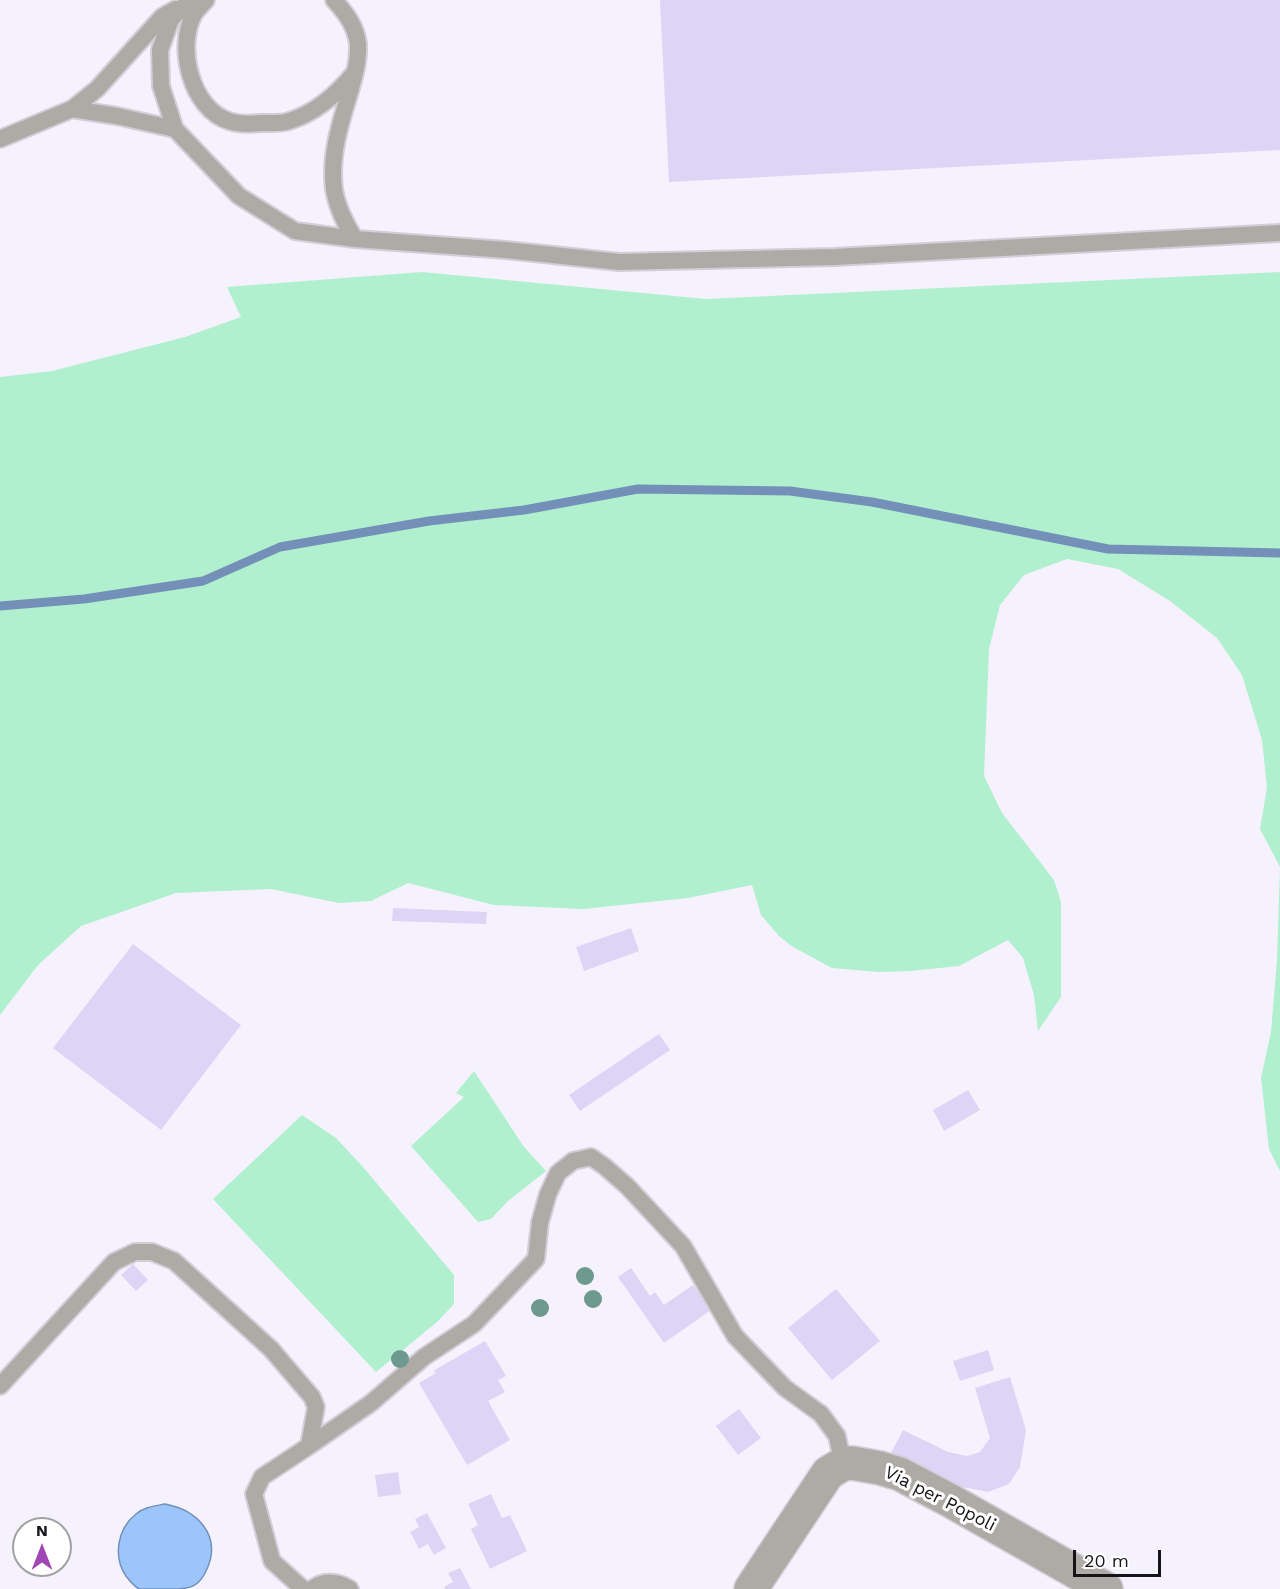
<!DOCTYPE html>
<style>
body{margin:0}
#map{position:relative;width:1280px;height:1589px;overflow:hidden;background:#f5f2fd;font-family:"Work Sans",sans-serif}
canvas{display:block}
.north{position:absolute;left:12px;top:1517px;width:60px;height:60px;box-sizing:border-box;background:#fff;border:2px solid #a1a1a3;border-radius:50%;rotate:0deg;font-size:16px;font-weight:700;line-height:24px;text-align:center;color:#151418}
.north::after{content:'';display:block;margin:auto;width:21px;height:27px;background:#a047b3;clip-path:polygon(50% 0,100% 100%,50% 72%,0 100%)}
.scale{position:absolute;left:1073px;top:1550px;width:88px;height:27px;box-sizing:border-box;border:3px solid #151418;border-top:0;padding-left:8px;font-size:18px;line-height:21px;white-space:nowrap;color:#151418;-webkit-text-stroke:4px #fff;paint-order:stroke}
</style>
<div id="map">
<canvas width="1280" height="1589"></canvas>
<div class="north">N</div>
<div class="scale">20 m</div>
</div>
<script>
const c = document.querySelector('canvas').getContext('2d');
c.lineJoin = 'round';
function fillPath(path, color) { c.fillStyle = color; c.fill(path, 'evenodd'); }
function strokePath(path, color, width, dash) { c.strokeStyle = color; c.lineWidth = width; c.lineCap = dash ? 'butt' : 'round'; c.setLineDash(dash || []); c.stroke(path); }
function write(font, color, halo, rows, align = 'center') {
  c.font = font + ' "Work Sans",sans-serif'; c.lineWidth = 6; c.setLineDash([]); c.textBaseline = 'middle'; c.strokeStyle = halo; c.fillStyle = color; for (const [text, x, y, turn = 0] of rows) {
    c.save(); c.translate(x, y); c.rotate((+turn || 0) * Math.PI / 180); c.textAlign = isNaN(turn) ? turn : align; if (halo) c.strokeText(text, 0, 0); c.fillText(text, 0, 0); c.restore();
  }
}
fillPath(new Path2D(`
 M422 272 706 299 1280 272V1171L1269 1149 1261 1078 1271 1032 1277 961 1280 867 1260 829 1267 787 1262 740 1242 675 1217 638 1170 601 1118 569 1067 559 1024 575 1000 605 989 649 984 776 1002 813 1054 880 1061 902V997L1038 1031 1034 995 1023 958 1008 940 959 966 911 971 878 972 832 968 793 947 779 936 761 915 752 885 688 898 583 909 494 905 408 883 371 901 339 903 271 889 176 893 81 926 38 965 0 1015V377L52 371 185 337 241 317 227 287Z
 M474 1071 524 1147 546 1171 508 1201 491 1219 478 1222 411 1146 464 1097 456 1093Z
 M302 1115 336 1138 363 1167 454 1275V1304L437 1322 376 1372 213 1199Z`), '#b0f0ce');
const water = new Path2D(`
 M165 1504C197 1510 222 1535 207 1569 199 1588 189 1589 171 1589 162 1589 147 1589 139 1589 134 1586 129 1580 126 1576 113 1557 117 1529 136 1514 144 1507 155 1506 165 1504Z`);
fillPath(water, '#9cc5fc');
strokePath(water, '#7490b8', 1.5);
strokePath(new Path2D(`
 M0 606 84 599 203 581 280 547 429 521 524 510 638 489 790 491 872 502 1108 549 1280 553`), '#7490b8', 9);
fillPath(new Path2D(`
 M660 0H1280V150L669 182Z
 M393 908 487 912 486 924 392 921Z
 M631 928 639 951 584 971 576 947Z
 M133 944 241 1025 161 1130 53 1048Z
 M659 1034 670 1050 580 1111 569 1095Z
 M968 1090 980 1110 944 1131 933 1110Z
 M133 1264 148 1280 136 1291 121 1275Z
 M631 1268 650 1296 655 1292 664 1305 693 1285 711 1310 664 1343 618 1277Z
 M836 1289 880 1341 832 1380 788 1328Z
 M485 1341 506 1376 498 1380 505 1392 488 1401 510 1440 467 1465 419 1383 436 1373 433 1371Z
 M988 1350 994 1370 960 1381 953 1361Z
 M1010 1377 1026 1430 1020 1467 1009 1484 988 1492 957 1486 891 1453 903 1430 948 1452 967 1456 980 1452 990 1438 975 1388Z
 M739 1409 761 1438 738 1455 716 1426Z
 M398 1472 401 1494 378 1497 375 1475Z
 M491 1494 502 1518 510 1515 527 1551 490 1569 471 1529 478 1525 468 1504Z
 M427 1513 446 1548 434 1555 428 1544 419 1549 410 1532 419 1527 415 1519Z
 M460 1568 471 1589H445L444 1587 453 1582 448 1573Z`), '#ded5f6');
const service = new Path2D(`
 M193 0 189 1 171 19 160 50 161 86 175 129 239 196 295 231 355 239 506 250 619 262 835 257 1280 233
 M206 0C202 5 197 9 194 14 176 47 191 109 229 121 238 124 252 124 261 123 270 123 281 124 289 121 316 113 338 93 355 72
 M334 0C345 12 356 26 358 44 359 62 353 81 348 98 339 127 330 158 334 189 337 208 345 223 355 239
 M72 109 117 116 175 129
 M0 139 72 109 97 89 162 17 176 9
 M0 1386 114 1262 135 1252H152L174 1261 271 1349 312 1397 316 1407 309 1446 262 1477 254 1494 272 1561 303 1589
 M309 1446 371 1403 424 1357 474 1324 536 1259 540 1222 548 1194 558 1173 573 1161 591 1157 604 1166 627 1186 683 1246 735 1336 785 1388 821 1414 837 1436 843 1464
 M312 1589C324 1580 338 1581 350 1589`);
const minor = new Path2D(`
 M751 1589 828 1473 843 1464 852 1463 880 1468 900 1474 951 1501 1106 1589`);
strokePath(service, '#d1ced8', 20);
strokePath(minor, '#d1ced8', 36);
strokePath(service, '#aeaaa6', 16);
strokePath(minor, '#aeaaa6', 33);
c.fillStyle = '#6e998e';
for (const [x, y] of [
 [585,1276],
 [593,1299],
 [540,1308],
 [400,1359]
]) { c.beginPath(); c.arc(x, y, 9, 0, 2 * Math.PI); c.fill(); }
write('18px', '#151418', '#fff', [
 ["Via per Popoli",940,1499,27]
]);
</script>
